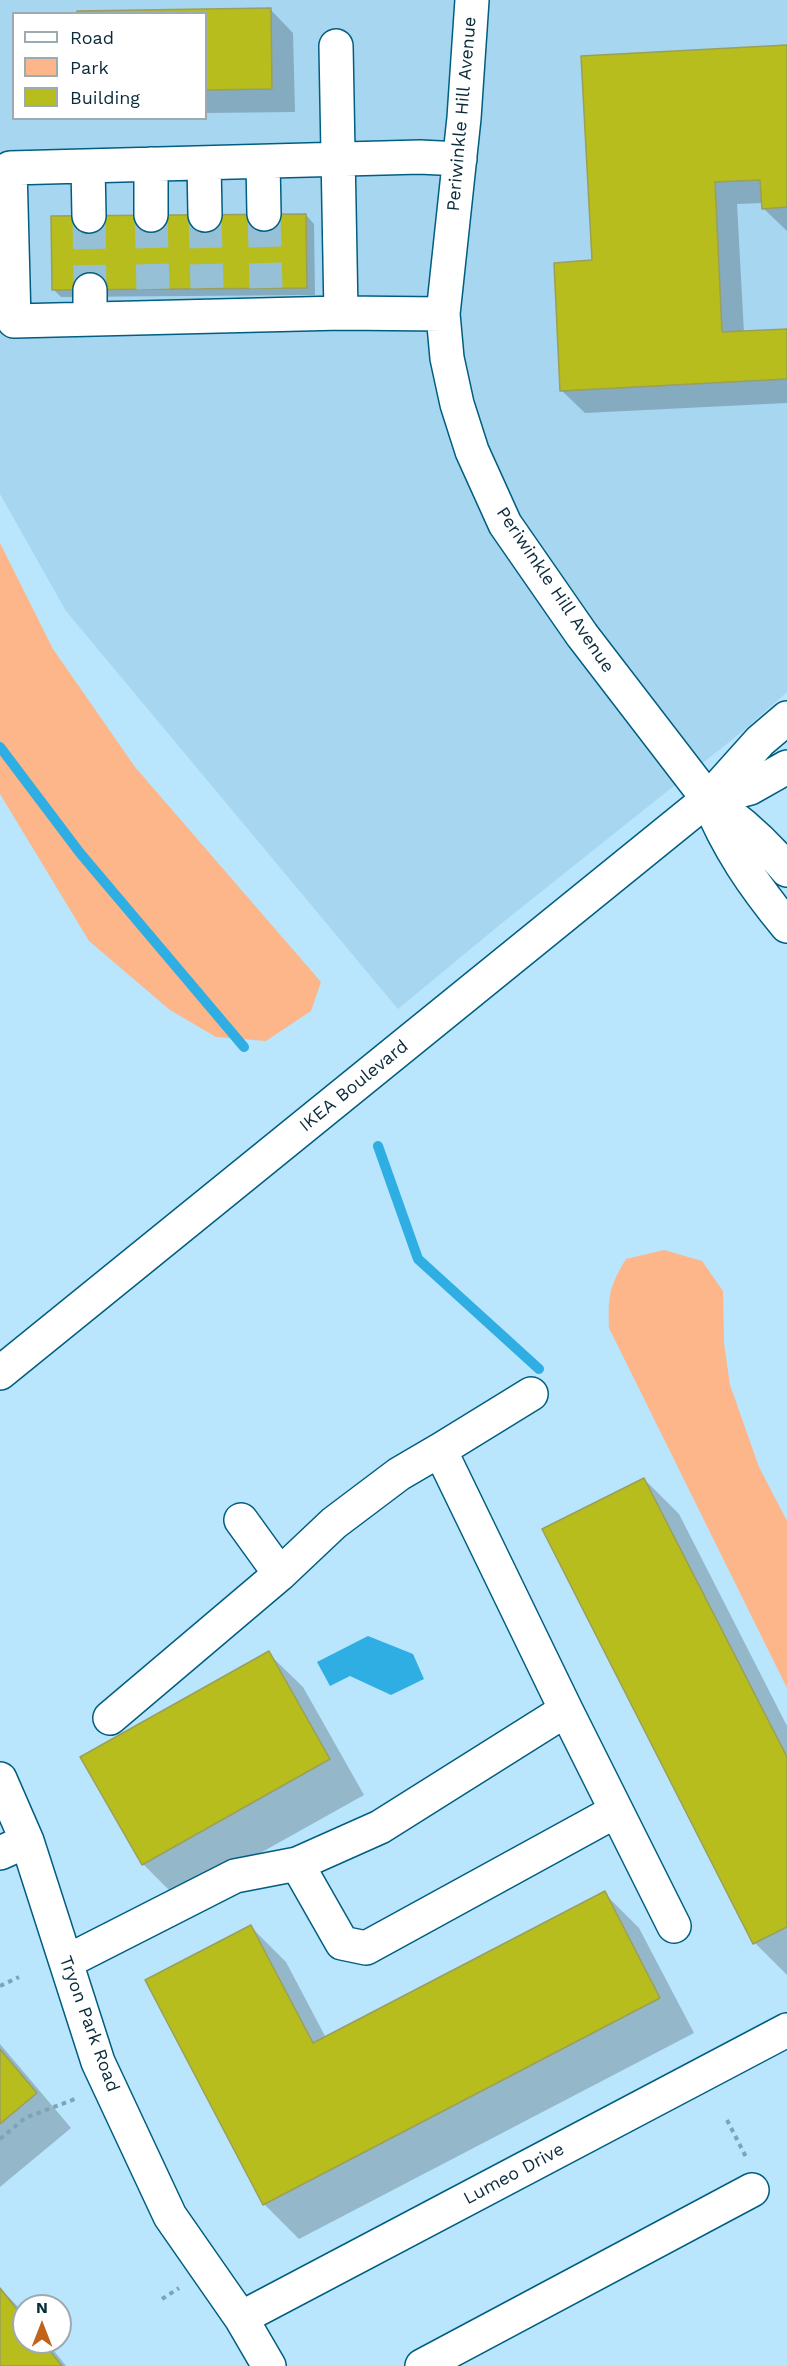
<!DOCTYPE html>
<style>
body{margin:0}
#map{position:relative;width:787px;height:2366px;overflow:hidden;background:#b9e5fd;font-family:"Work Sans",sans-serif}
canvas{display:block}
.legend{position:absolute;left:12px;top:12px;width:195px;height:108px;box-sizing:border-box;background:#fff;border:2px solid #9daab0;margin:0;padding:8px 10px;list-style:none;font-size:18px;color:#0a2b3a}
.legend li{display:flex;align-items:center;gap:12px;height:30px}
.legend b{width:30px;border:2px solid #9daab0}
.north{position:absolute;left:12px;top:2294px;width:60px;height:60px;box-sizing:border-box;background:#fff;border:2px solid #9daab0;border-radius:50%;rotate:0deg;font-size:16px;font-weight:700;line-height:24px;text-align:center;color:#0a2b3a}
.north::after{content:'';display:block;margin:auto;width:21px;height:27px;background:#c16319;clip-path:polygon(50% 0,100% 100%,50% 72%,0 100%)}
</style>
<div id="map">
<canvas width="787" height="2366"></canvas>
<ul class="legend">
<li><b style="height:8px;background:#fff"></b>Road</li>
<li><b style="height:16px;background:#fdb68a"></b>Park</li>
<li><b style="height:16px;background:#b7bd1c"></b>Building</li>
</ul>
<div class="north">N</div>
</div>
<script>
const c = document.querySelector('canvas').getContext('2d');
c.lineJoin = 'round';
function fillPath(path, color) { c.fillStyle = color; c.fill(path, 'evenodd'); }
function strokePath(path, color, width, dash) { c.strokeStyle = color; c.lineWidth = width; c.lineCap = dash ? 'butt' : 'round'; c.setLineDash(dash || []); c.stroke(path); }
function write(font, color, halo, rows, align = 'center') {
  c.font = font + ' "Work Sans",sans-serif'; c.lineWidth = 4.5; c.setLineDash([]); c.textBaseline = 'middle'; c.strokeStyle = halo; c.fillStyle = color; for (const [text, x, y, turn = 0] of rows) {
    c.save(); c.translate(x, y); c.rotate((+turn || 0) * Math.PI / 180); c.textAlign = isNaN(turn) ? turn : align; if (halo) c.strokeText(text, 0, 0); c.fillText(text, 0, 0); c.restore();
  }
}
fillPath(new Path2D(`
 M0 0H787V692L744 730 502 923 398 1009 66 611 0 494ZM14 14H206V118H14Z`), '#a7d6f1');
fillPath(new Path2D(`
 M0 543 53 649 135 767 321 982 311 1011 266 1041 216 1037 170 1010 89 941 0 794Z
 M664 1250 702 1261 723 1291 724 1343 730 1385 759 1467 787 1521V1688L609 1328C608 1296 609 1287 626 1259Z`), '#fdb68a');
fillPath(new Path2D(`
 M368 1636 413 1654 424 1679 391 1695 350 1676 330 1686 317 1662Z`), '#2faee4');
fillPath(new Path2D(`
 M270 9 293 33 295 112 206 113V14Z
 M787 47V231L763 208V203L737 204 744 333 787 330V403L585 413 561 390 593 262Z
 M306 215 314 224 315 295 61 297 53 289Z
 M644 1479 679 1514 787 1726V1975L755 1943Z
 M268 1653 303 1687 364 1795 178 1899 143 1864Z
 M604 1893 639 1928 694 2033 299 2239 264 2204 251 1927 286 1962 326 2038Z
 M0 2044 71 2128 0 2187Z
 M0 2288 24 2313V2342H47L66 2366H0Z`), '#0003');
strokePath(new Path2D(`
 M0 747 80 853 244 1047
 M378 1146 418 1259 539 1369`), '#2faee4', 10);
const building = new Path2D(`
 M271 8 272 89 206 90V14H77V11Z
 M787 45V207L762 209 760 180 715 182 722 332 787 329V379L560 391 554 263 592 260 581 56Z
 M306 214 307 288 52 290 51 216Z
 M644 1478 787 1757V1927L753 1944 542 1529Z
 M269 1651 330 1759 142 1865 80 1757Z
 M605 1891 660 1998 263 2205 145 1980 251 1925 313 2043Z
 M0 2049 37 2093 0 2124Z
 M0 2288 24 2318V2342H43L62 2366H0Z`);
fillPath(building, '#b7bd1c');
strokePath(building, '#9a9f59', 1.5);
strokePath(new Path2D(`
 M264 214 266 288
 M151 215 153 289
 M205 215 207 288
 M89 216 90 290`), '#96c0d6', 33, [33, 16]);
const minor = new Path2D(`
 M472 0 464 118 443 314 447 358 457 404 472 451 505 524 582 635 708 799C738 819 764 842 787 870
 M336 46 341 313
 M263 162 264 214
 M204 163 205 215
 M151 164V215
 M88 166 89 216
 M90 290V319
 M443 314 341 313 14 321 10 168 420 157 460 159
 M708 799C727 847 754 886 787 926
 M708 799 750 788 787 767
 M0 1373 708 799 760 741 787 718
 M440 1450 531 1394
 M241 1520 280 1574 334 1523 399 1474 440 1450 566 1710 674 1926
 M110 1718 280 1574
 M0 1779 27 1841 98 2062 170 2216 241 2318 269 2366
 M0 1853 27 1841
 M297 1864 342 1943 366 1948 616 1811
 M66 1962 235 1876 297 1864 380 1827 566 1710
 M241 2318 787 2030
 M422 2366 752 2190`);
strokePath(minor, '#005e80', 36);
strokePath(new Path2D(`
 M0 1986 19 1977
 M727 2120 746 2157
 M0 2139 25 2118 75 2099
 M162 2299 179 2288`), '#7ca4b9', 4, [4.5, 4.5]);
strokePath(minor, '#fff', 33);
write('18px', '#0a2b3a', '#fff', [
 ["Periwinkle Hill Avenue",462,114,-85],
 ["Periwinkle Hill Avenue",555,590,56],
 ["IKEA Boulevard",354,1086,-39],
 ["Tryon Park Road",89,2024,70],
 ["Lumeo Drive",514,2174,-28]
]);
</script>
